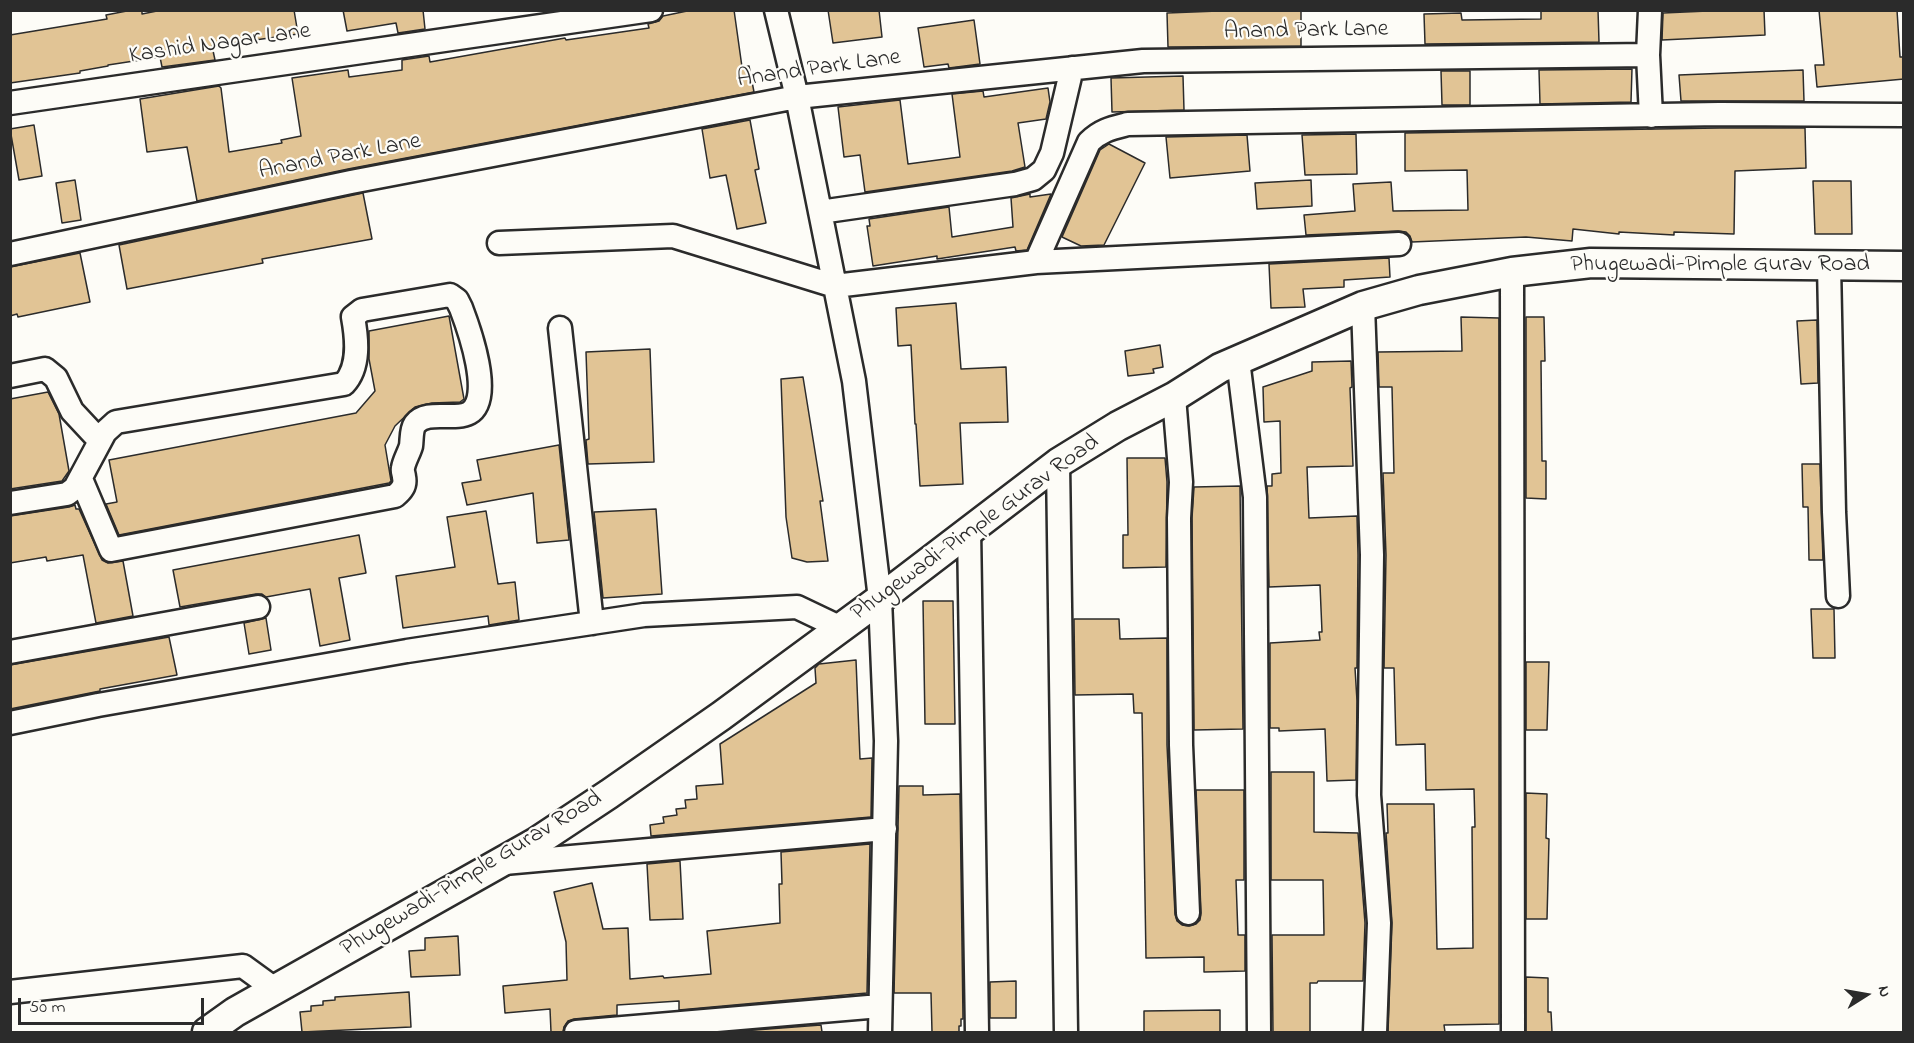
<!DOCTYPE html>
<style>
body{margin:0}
#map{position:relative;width:1914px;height:1043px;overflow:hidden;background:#fdfcf7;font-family:"Indie Flower",sans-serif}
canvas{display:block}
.frame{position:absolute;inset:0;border:12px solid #2b2b2b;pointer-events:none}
.north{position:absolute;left:1836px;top:965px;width:60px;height:60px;-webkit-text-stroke:4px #fdfcf7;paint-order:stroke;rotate:79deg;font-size:16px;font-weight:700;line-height:24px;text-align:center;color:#2b2b2b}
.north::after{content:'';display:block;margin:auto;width:21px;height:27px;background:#2b2b2b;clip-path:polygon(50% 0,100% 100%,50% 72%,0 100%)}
.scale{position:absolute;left:18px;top:998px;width:186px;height:27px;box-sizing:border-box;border:3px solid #2b2b2b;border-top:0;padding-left:8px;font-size:18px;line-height:21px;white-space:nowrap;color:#2b2b2b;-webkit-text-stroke:4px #fdfcf7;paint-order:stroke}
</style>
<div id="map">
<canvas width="1914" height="1043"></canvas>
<div class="frame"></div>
<div class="north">N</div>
<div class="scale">50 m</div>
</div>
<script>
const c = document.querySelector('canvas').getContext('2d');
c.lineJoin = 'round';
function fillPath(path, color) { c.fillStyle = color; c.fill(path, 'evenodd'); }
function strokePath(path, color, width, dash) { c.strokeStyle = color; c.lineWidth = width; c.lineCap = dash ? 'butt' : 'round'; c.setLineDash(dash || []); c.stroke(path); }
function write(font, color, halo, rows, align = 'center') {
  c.font = font + ' "Indie Flower",sans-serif'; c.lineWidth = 4.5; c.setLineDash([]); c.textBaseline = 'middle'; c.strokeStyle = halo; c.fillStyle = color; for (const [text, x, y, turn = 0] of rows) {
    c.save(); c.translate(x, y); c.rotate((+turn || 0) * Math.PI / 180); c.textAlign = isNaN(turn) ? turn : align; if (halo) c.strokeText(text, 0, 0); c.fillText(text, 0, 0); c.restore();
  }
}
const building = new Path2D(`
 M132 10H142V14L162 10H294L298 34 212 46 215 60 162 67 160 57 108 65V66L80 71V73L10 83V35L107 19 106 15Z
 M343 10H423L425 29 398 33 396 23 347 31Z
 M692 10H734L742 67 749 66 754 92 348 169 197 201 187 147 147 152 140 99 219 86 221 88 229 152 282 143 281 140 301 136 292 78 348 70 349 77 402 70V60L429 56 430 62 565 38 566 40 649 28 648 24 659 21 663 16Z
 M828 10H879L882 37 833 43Z
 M1244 10H1301V46L1168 47 1167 13Z
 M1541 10H1598L1599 42 1425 44 1424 14 1461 13 1462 20 1541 19Z
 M1730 10H1764L1765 35 1662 40 1663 13Z
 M1819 10H1897L1900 57H1904V79L1817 87 1815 65H1824Z
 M974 20 980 64 949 68 948 64 924 67 918 28Z
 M1632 69 1631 102 1540 104 1539 70Z
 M1803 70 1804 101H1681L1679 75Z
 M1441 71H1470V105H1442Z
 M1183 76 1184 110 1112 112 1111 78Z
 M1048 88 1050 102 1046 119 1018 123 1025 167 1012 171 865 192 860 155 844 157 838 107 900 100 908 164 960 157 952 94 983 91 984 97Z
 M750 120 759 169 755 170 766 223 737 229 726 175 710 178 702 129Z
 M34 125 42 176 19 180 10 129Z
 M1719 128H1805L1806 168 1735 171 1734 234 1674 232V235L1619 232V234L1573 229 1572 241 1526 237 1412 242 1410 236 1406 232 1398 231 1306 235 1304 215 1355 211 1353 184 1391 182 1393 211 1468 210 1467 170 1405 171V133Z
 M1356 134 1357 174 1305 175 1302 135Z
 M1247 135 1250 171 1170 178 1166 137Z
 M1109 144 1145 163 1104 245 1081 246 1062 237 1100 150Z
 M75 180 81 220 62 223 56 183Z
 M1311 180 1312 206 1257 209 1255 183Z
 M1813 181H1851L1852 234H1815Z
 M363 193 372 239 262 259 263 263 127 289 119 245Z
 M1030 194V197L1051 194 1027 250 1016 251 1015 247 937 259V256L873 266 867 226H870L869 219 949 207 952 237 1013 227 1011 198Z
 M80 253 90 302 18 317 17 314 10 316V267Z
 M1389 258 1390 277 1344 280V287L1303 289 1305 307 1271 308 1269 264Z
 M956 303 961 369 1006 367 1008 422 960 423 963 484 920 486 916 424H915L911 345 898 346 896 308Z
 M449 316 464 399 460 402 432 403 415 407 395 426 385 445 391 481 389 483 119 535 106 504 117 502 109 460 356 413 375 391 369 359V331Z
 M1461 317 1499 318V1024L1444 1025 1445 1032H1388L1392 923 1386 833H1388L1387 804H1434L1437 949 1473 948 1472 827H1475L1474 789 1426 790 1425 744 1396 745 1394 668H1384L1386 555 1383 473H1394L1392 387H1379L1378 352 1462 351Z
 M1526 317H1544L1545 361H1541L1542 461H1546V499L1526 498Z
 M1817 320 1818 383 1801 384 1797 321Z
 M1160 345 1163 367 1153 369 1154 373 1128 376 1125 351Z
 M650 349 654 462 588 464 586 440 589 439 586 352Z
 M1351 361 1352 387 1350 388 1353 466 1307 467 1309 518 1357 516 1358 555 1357 668H1355L1357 701 1356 780 1327 781 1325 729 1279 731V728H1270V643L1320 640 1319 632H1322L1320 585 1269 587 1267 486H1272V474L1281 473 1280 421 1264 422 1263 387 1312 371V362Z
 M803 377 823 501H820L828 561 807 562 792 558 786 517 781 379Z
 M48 392 59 414 69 471 62 481 10 489V399Z
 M559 445 569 540 537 543 533 493 467 505 462 483 481 480 477 460Z
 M1127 458H1165L1167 482 1166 567 1123 568V535H1128Z
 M1802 464H1820L1823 560H1809L1808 507H1803Z
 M1240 486 1243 729 1194 730 1192 518 1194 487Z
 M75 505 76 509H79L102 560 108 563 123 561 133 616 96 623 83 555 47 561 46 557 10 563V516L69 507Z
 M656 509 662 594 603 598 594 512Z
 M486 511 498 584 515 582 519 620 489 625 488 616 403 628 396 576 455 567 447 517Z
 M359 535 366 573 339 578 350 640 320 646 310 589 266 597 262 594H256L180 607 173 570Z
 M923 601H953L955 724H925Z
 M1811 609H1834L1835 658H1813Z
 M266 618 271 650 249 654 244 623Z
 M1074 619H1119L1120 639 1167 638V745L1175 914 1177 921 1182 925 1189 926 1196 924 1200 920 1201 913 1196 790H1244V880H1236L1238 935H1245V971L1204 972V957L1146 958 1142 713H1134L1133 694 1075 695Z
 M169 637 177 675 100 689V691L10 709V665Z
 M856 660 860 759 872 758 871 817 651 836 650 825 664 823 663 817 677 815 676 809 686 808 685 800 697 799 696 786 723 784 720 744 816 683 815 668 819 664Z
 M1526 662H1549L1547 730H1526Z
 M1271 772H1314V832L1358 833 1365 923 1363 981H1318L1317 983H1310V1032H1273L1272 935H1324L1323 880H1271Z
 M899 786H923V795L960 794 963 1019H961V1026H959V1032H932L931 993H894Z
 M1526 793 1547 794 1546 838 1549 839 1547 919H1526Z
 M870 844 867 993 679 1010V1001L617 1005V1015L574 1019 568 1021 564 1027 563 1032H551L550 1009 505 1013 503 986 567 980 566 942 554 892 592 883 603 929 628 928 630 979 663 976 664 978 711 974 707 931 780 923 779 884H782L781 852Z
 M680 861 683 919 650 920 647 864Z
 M458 936 460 975 411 977 409 951 425 950V938Z
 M1526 977 1548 978V1012H1551L1552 1032H1526Z
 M1016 981V1018H990V982Z
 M409 992 411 1027 302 1032 300 1012 311 1011V1006L323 1005V1001L335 1000V997Z
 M1220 1010V1032H1144V1011Z
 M821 1025 822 1032H729Z`);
fillPath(building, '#e1c495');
strokePath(building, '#2b2b2b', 1.5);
const minor = new Path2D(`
 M776 10 797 97 854 381 880 599 886 741 880 1032
 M1650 10 1648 55 1651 116
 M10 103 651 10
 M820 212 1015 184 1033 179 1044 170 1052 153 1072 68
 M499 243 673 236 835 286 1036 262 1089 142C1101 130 1112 128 1128 124L1719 114 1904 115
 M10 254 351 182 797 97 1143 61 1648 55
 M1036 262 1399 244
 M1829 265 1834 512 1838 596
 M1512 272 1513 1032
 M1363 306 1372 555 1369 795 1379 923 1375 1032
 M560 328 592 623
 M1238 360 1255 497 1259 1032
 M10 376 45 369 56 378 72 411 100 441
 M1174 397 1181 482 1179 518 1181 745 1188 913
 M1058 463 1066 1032
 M10 503 67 494 75 488 105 432 116 422 344 384C360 367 357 339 353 317L362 310 450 295 457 300 461 308C469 329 494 399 469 413 454 421 427 409 415 424 411 430 412 439 411 446 409 453 404 461 403 468 402 471 404 474 404 477 406 486 401 491 395 496L111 550 81 479
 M969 529 977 1032
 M10 652 258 607
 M10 723 98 705 407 651 644 615 797 607 841 628
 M504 863 885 829
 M10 992 243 966 276 990
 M576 1032 880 1006`);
const tertiary = new Path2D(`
 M207 1032 235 1012 535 843 609 794 721 716 880 599 1058 463 1118 426 1174 397 1220 368 1363 306 1419 290 1512 272 1591 263 1904 266`);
strokePath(minor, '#2b2b2b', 27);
strokePath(tertiary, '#2b2b2b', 33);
strokePath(minor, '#fdfcf7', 22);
strokePath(tertiary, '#fdfcf7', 28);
write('24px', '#2b2b2b', '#fdfcf7', [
 ["Anand Park Lane",1306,32,-1],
 ["Kashid Nagar Lane",220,45,-8],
 ["Anand Park Lane",819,70,-8],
 ["Anand Park Lane",340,158,-11],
 ["Phugewadi-Pimple Gurav Road",1720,266],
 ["Phugewadi-Pimple Gurav Road",976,529,-36],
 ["Phugewadi-Pimple Gurav Road",472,875,-31]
]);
</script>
